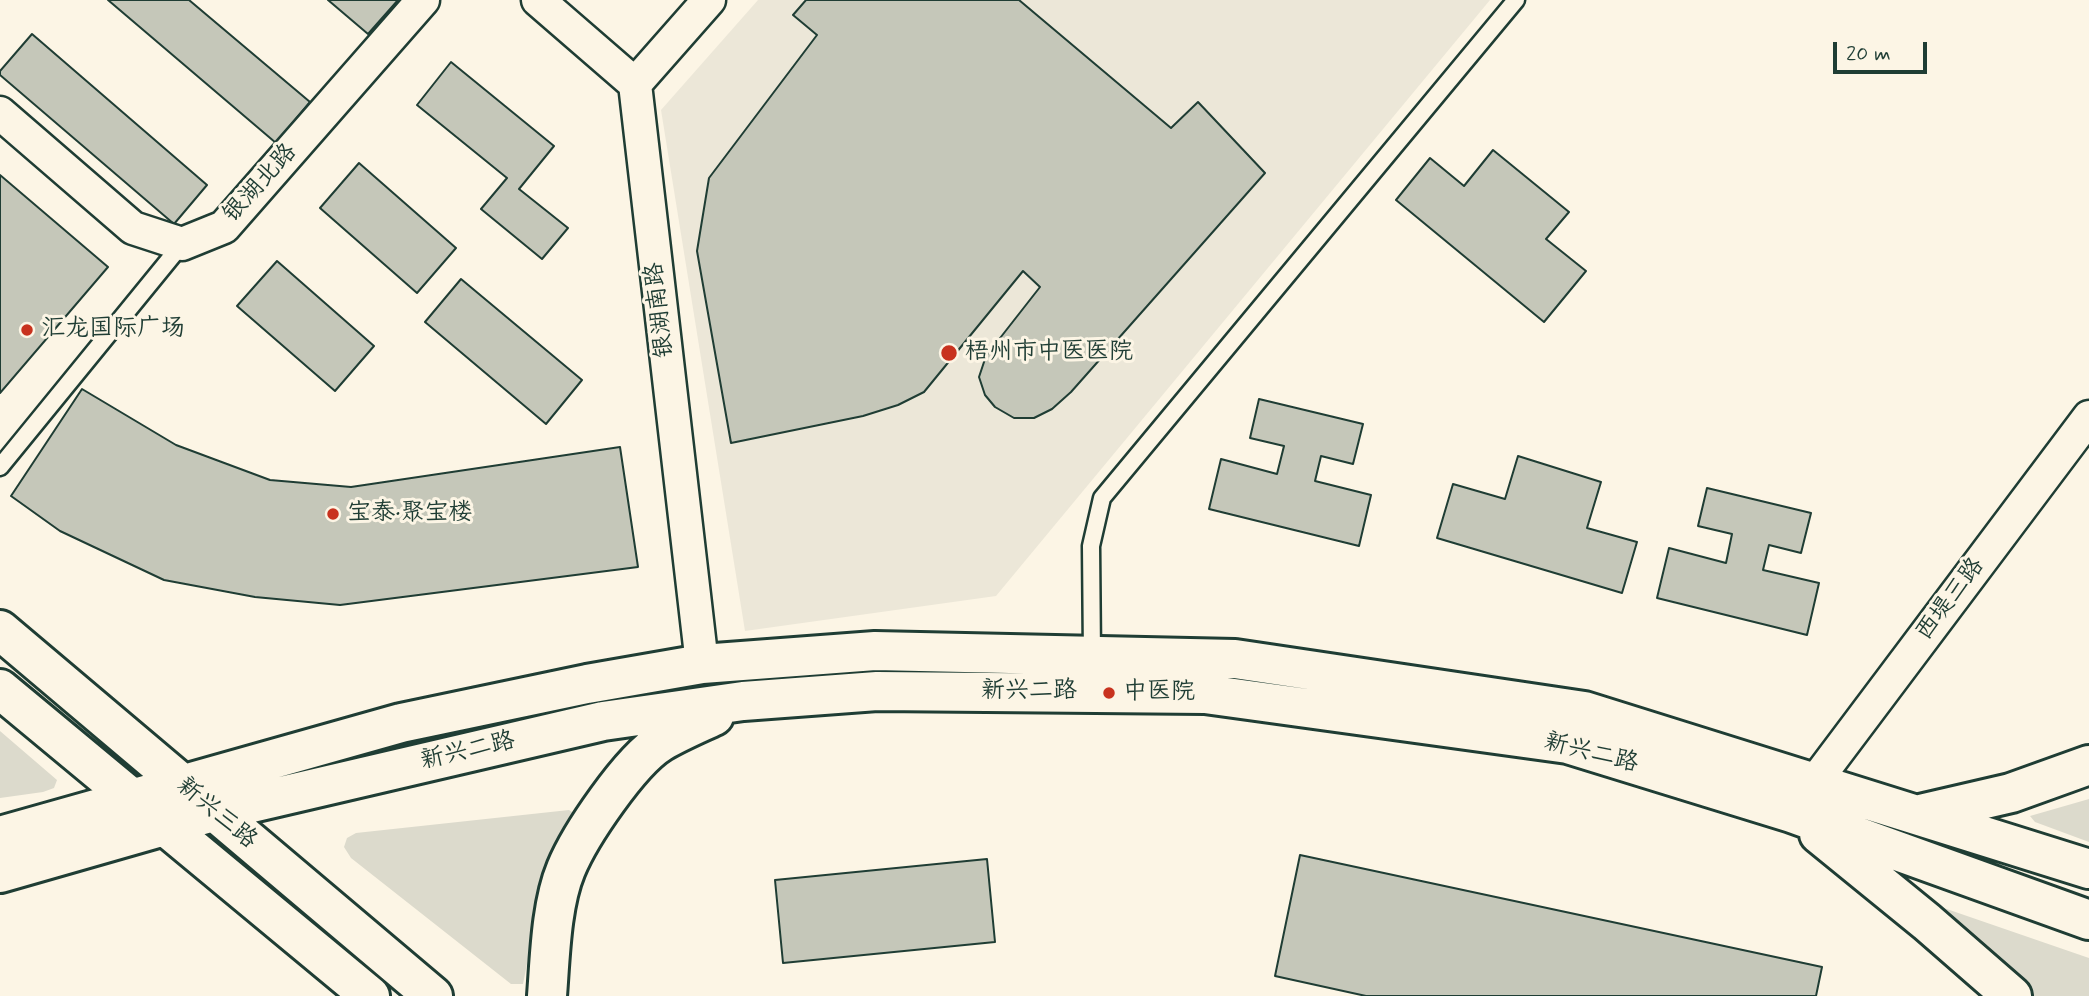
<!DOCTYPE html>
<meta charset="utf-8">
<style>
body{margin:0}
#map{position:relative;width:2089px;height:996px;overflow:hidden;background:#fcf5e5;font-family:Mynerve,sans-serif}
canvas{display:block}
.scale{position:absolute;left:1833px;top:42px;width:94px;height:32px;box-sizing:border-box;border:4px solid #1f3d34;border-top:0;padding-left:9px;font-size:21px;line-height:24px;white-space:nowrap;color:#1f3d34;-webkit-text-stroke:5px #fcf5e5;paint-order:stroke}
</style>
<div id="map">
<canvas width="2089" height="996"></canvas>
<div class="scale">20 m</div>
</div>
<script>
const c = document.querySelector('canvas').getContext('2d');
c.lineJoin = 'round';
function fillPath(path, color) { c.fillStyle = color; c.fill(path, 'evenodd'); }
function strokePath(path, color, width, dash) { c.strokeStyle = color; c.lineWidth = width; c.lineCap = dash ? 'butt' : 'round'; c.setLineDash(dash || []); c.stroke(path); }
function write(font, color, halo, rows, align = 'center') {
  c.font = font + ' Mynerve,"LXGW WenKai TC",sans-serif'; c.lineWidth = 6; c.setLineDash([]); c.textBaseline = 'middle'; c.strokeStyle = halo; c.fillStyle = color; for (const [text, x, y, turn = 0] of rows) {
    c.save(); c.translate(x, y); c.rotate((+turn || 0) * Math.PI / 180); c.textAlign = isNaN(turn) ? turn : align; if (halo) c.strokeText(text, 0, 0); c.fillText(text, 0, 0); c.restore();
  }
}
fillPath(new Path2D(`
 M758 0H1490L996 596 745 631 661 110Z`), '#ece7d8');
fillPath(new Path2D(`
 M0 731 57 780 54 788 43 792 0 798Z
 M2089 799V842L2035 822 2030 816Z
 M569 810 578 816 537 913 523 984H511L351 858 344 847 347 838 356 833Z
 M1938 906 2086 957 2089 958V996H2028L1933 908Z`), '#dcdacc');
const building = new Path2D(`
 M108 0H189L310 102 276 143Z
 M328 0H398L368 34Z
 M806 0H1019L1171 128 1198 102 1265 173 1071 392 1052 409 1034 418H1014L995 407 985 395 979 377 986 356 1040 287 1023 271 924 392 898 405 863 416 731 443 697 251 709 178 817 35 793 15Z
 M32 34 207 185 174 224 0 75V71Z
 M451 62 554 146 519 189 568 228 542 259 481 209 507 178 417 105Z
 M1493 150 1569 212 1546 239 1586 271 1544 322 1396 200 1430 158 1464 186Z
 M359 163 456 248 417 293 320 208Z
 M0 175 108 267 0 393Z
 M277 261 374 346 335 391 237 306Z
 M461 279 582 380 546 424 425 322Z
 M82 389 176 445 270 480 351 487 620 447 638 567 340 605 255 597 164 580 60 531 11 496Z
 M1259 399 1363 424 1353 464 1321 456 1315 481 1371 495 1359 546 1209 509 1221 459 1277 474 1284 446 1250 438Z
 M1518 456 1601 482 1587 528 1637 542 1622 593 1437 538 1453 484 1505 499Z
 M1707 488 1811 513 1801 553 1769 545 1763 570 1819 583 1807 635 1657 598 1669 548 1726 563 1732 534 1698 526Z
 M1300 855 1822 967 1816 996H1366L1275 976Z
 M987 859 995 942 783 963 775 880Z`);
fillPath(building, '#c5c7b9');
strokePath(building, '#1f3d34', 2);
const lane = new Path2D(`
 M0 467 182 244
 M1092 656 1091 546 1102 498 1516 0`);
const street = new Path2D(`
 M538 0 635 84 702 664
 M635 84 709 0
 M0 113 133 228 182 244 224 227 423 0
 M1814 783 2089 417`);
const secondary = new Path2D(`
 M0 630 433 996
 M0 689 370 996
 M1916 815 2011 793 2089 765
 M1819 834 1927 922 2012 996
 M0 836 401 723 587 684 702 664 875 651 1235 659 1584 711 2089 869
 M0 873 213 812 603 721 743 701 877 691 1205 694 1568 744 1792 813 2089 920
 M547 996C550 957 551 905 566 869 580 835 630 761 661 742 678 732 697 724 714 716`);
strokePath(lane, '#1f3d34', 21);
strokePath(street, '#1f3d34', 37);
strokePath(secondary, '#1f3d34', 44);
strokePath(lane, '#fcf5e5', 16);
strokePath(street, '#fcf5e5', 32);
strokePath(secondary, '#fcf5e5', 38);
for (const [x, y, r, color] of [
 [27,330,7,"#c8321e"],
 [949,353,9,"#c8321e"],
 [333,514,7,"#c8321e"],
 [1109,693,7,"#c8321e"]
]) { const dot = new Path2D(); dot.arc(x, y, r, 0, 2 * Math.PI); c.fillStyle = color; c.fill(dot); strokePath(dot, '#fcf5e5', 2.5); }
write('24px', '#1f3d34', '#fcf5e5', [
 ["银湖北路",261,184,-48],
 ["银湖南路",661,310,-97],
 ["西堤三路",1951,600,-53],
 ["新兴二路",1029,692],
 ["新兴二路",468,752,-13],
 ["新兴二路",1591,754,14],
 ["新兴三路",216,814,40]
]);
write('24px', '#1f3d34', '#fcf5e5', [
 ["汇龙国际广场",41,330],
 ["梧州市中医医院",965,353],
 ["宝泰·聚宝楼",347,514],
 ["中医院",1123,693]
], 'left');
</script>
